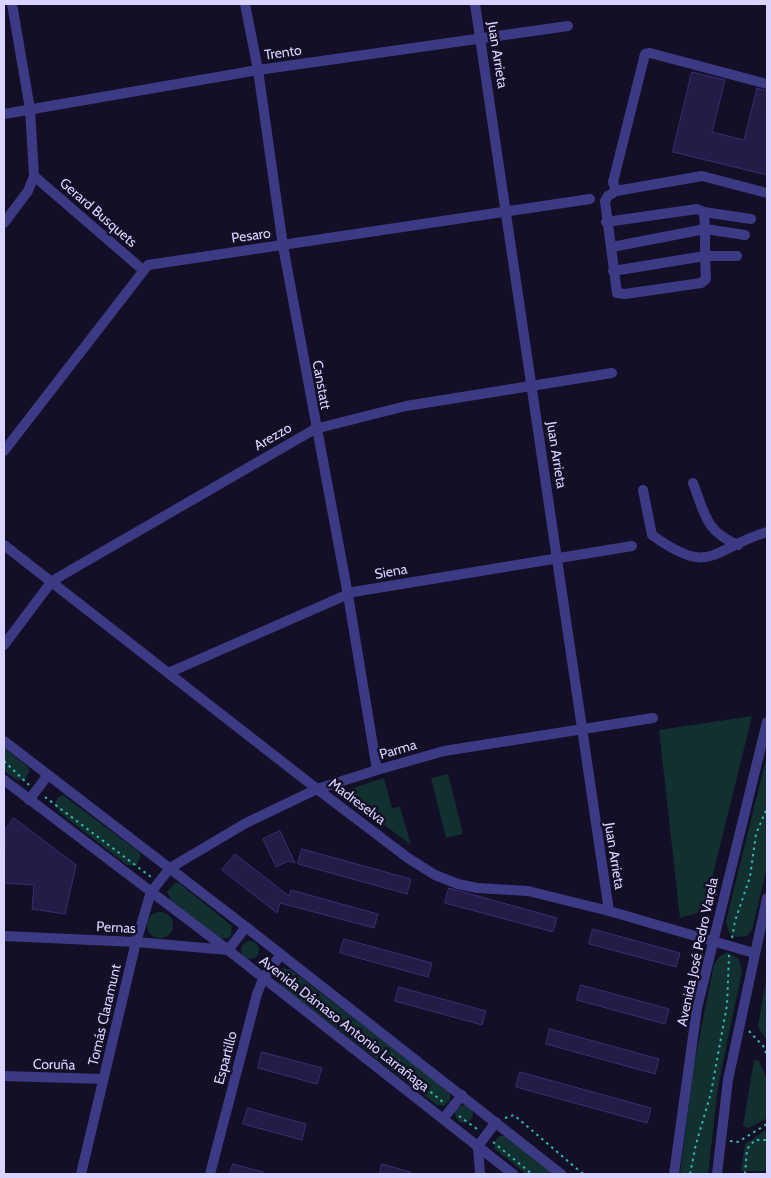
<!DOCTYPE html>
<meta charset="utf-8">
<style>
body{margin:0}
#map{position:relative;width:771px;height:1178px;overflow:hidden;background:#130f26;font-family:Cabin,sans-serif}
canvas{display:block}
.frame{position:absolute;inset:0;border:5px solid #d9d4ff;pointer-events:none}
</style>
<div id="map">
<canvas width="771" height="1178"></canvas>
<div class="frame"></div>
</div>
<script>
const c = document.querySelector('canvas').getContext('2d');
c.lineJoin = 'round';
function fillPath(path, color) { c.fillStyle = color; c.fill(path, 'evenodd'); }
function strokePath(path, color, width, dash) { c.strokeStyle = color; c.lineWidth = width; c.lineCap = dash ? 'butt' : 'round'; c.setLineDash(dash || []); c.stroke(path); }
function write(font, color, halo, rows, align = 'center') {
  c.font = font + ' Cabin,sans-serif'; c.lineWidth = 5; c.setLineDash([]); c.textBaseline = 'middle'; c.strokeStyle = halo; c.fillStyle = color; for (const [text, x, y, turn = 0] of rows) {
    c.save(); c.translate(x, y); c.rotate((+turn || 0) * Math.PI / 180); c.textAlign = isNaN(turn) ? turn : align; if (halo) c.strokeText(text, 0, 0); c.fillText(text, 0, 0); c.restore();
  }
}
fillPath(new Path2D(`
 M752 716 704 911 680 918 659 730Z
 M4 748 27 766 30 771 24 781 15 779 4 771Z
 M767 755V867L752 930 747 936 736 937 729 933 726 921Z
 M448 774 463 834 446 838 431 778Z
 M384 778 392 808 400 807 411 845 341 792Z
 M63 795 139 852 141 856 136 866 127 865 59 812 55 804 57 798Z
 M175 883H179L232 926 231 936 228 938 220 939 171 900 167 892Z
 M147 925a13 13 0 1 1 26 0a13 13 0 1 1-26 0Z
 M241 950a9 9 0 1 1 18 0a9 9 0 1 1-18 0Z
 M727 952 739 959 742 971 718 1087 708 1174H680L693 1070 714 964 720 956Z
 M283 968 291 970 447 1090 450 1095V1100L444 1106 437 1105 280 985 277 976Z
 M767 974V1040L758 1027Z
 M754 1060 759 1061 767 1079V1118L749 1128 743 1126Z
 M455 1114a9 9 0 1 1 18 0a9 9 0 1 1-18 0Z
 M767 1129V1171H741L745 1144Z
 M499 1136H506L554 1174H526L495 1149 494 1142Z`), '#12302f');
const building = new Path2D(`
 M692 72 725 80 712 132 744 140 757 88 767 91V175L673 152Z
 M14 818 76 865 65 914 32 909 34 885 4 883 5 830Z
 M280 831 295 863 288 861 276 867 263 839Z
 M302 849 411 879 407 894 298 864Z
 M235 854 289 896 291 890 378 914 374 928 280 903 277 913 222 870Z
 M449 888 557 918 553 932 445 903Z
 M593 929 680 953 676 967 589 944Z
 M344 939 432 963 428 977 340 953Z
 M581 985 669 1009 665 1024 577 1000Z
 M399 987 486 1011 482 1025 395 1001Z
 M550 1029 659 1059 655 1074 546 1044Z
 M262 1052 322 1068 317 1084 258 1068Z
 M520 1072 651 1108 647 1123 516 1087Z
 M248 1108 306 1124 302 1140 243 1124Z
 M233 1164 263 1172 262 1174H230Z
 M382 1164 410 1172V1174H380Z`);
fillPath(building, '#241b47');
strokePath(building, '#3b2d73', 1);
strokePath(new Path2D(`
 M4 761 29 785
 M45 797 151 877
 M732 938 735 921 750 877 756 834 767 808
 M285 981 325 1005 356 1035 393 1056
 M749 1031 764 1047 767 1056
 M398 1060 427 1089 444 1103
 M459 1116 477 1129
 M505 1118 514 1115 583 1174
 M730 1141 738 1142 767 1124
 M493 1142 532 1174
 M690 1174 696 1144 711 1093 727 1005 729 955
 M745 1174 747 1149 755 1140H767`), '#2fb8b0', 2, [2.5, 4]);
strokePath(new Path2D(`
 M245 4 258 70 283 246 348 595 377 770
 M475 4 609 911
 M4 114 258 70 568 26
 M34 176 143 270
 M616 191 613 182 645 54 650 53 767 84
 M704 212 751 219
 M606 222 697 209 704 212 705 229 612 247
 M4 223 28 191 34 176 30 109 12 4
 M737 256H705L706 279 701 283 625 294 617 293 605 201 608 196 616 191 702 176 767 193
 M613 271 705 256V229L745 235
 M4 451 148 265 590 199
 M693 483C705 514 705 531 738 545
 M643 490 652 535C712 578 710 549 767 532
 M4 545 317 789 408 858 435 875 458 884 477 888 528 891 609 911 754 953
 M4 645 52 581 315 429 406 406 612 373
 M168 673 353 592 632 546
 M4 741 246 927 561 1174
 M4 780 228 950 513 1174
 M29 800 48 775
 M4 936 136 942 228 950 246 927
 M4 1076 103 1079
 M443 1119 462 1095
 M81 1174 136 942 151 892 170 868 246 823 317 789 377 770 444 751 653 718
 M210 1174 257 994 263 979 281 954
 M480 1174 478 1146 496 1122
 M674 1174 697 1008 767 722
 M717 1174 728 1080 767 898`), '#3d3a85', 10);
write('14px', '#d9d4ff', '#130f26', [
 ["Trento",283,53,-8],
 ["Juan Arrieta",497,55,81],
 ["Gerard Busquets",98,213,41],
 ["Pesaro",251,236,-8],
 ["Canstatt",321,385,80],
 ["Arezzo",273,437,-30],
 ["Juan Arrieta",556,455,81],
 ["Siena",391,572,-10],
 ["Parma",398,750,-16],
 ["Madreselva",357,802,37],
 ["Juan Arrieta",614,856,81],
 ["Pernas",116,928,3],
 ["Avenida José Pedro Varela",698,952,-78],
 ["Tomás Claramunt",105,1015,-77],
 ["Avenida Dámaso Antonio Larrañaga",344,1024,38],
 ["Espartillo",226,1058,-75],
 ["Coruña",54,1065,1]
]);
</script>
